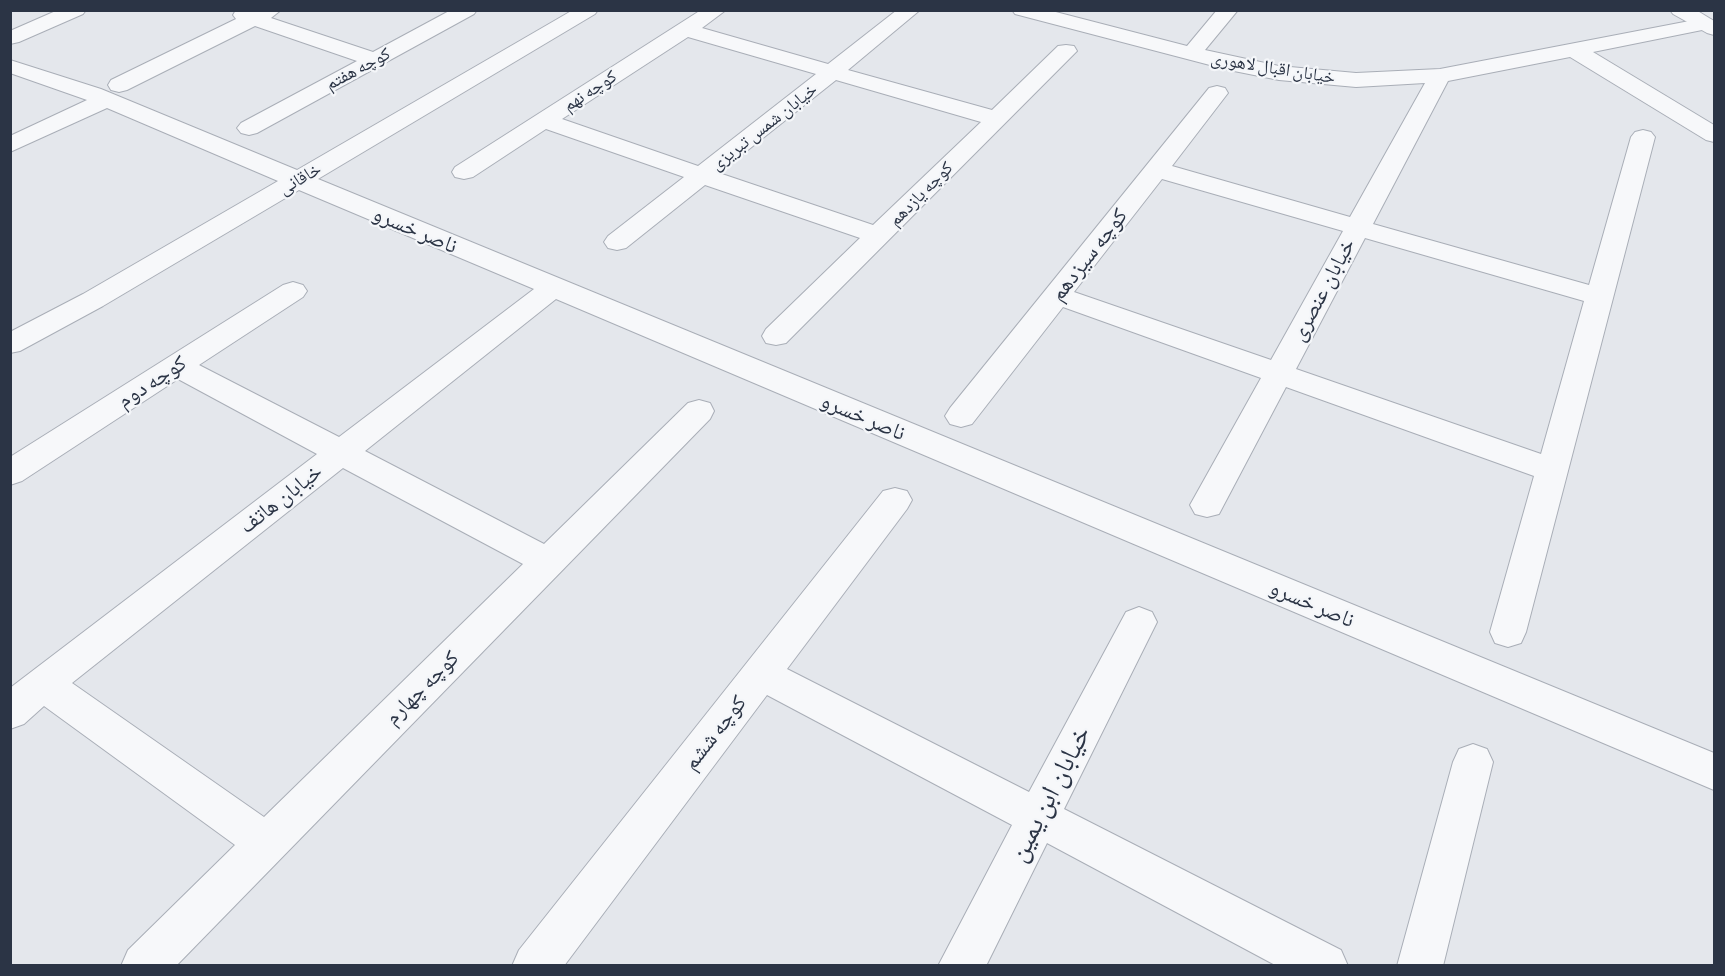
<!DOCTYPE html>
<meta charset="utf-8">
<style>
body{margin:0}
#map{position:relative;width:1725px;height:976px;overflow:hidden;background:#e4e7ec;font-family:"Alegreya Sans",sans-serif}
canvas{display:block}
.frame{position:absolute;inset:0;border:12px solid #2b3445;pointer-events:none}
</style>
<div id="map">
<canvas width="1725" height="976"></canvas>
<div class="frame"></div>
</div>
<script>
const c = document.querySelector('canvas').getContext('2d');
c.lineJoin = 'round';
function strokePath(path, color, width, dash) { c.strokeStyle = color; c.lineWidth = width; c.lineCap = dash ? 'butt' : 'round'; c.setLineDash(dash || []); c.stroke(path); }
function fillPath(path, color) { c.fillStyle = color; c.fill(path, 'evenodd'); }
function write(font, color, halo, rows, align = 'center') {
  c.font = font + ' "Alegreya Sans","Noto Naskh Arabic",sans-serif'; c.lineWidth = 4.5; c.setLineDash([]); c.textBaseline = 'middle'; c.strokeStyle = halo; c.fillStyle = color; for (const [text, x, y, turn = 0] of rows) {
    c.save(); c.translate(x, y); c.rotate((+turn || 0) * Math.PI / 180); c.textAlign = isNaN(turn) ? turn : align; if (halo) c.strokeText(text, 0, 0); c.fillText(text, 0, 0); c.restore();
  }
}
const minor = new Path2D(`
 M58 10H86L83 14 19 42 10 44V31Z
 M236 10H281L271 18 373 52 451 10H477L474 14 257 133 249 135 241 133 237 128 241 123 357 61 255 26 127 90 119 92 111 90 108 85 111 80 236 19 233 15Z
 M573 10H598L595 14 318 179 1714 753V790L556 299 365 451 544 544 688 403 699 400 710 403 714 411 710 419 176 966H121L128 950 235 845 44 706 24 724 10 729V688L317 454 178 379 22 481 10 485V457L283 285 293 282 303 285 307 291 303 297 199 365 339 437 534 289 299 190 103 306 20 351 10 353V332L83 294 278 181 107 108 10 152V136L87 100 10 73V60L101 89 297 170ZM343 468 523 564 264 817 72 683Z
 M701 10H726L702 28 828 64 897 10H920L848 70 992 110 1058 46 1066 45 1074 46 1077 51 786 343 776 345 766 343 762 336 766 329 860 238 705 185 626 248 617 250 608 248 604 242 608 236 684 177 546 129 473 177 464 179 455 177 452 172 455 167ZM688 37 816 74 698 166 562 119ZM836 80 981 122 873 225 719 173Z
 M1012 10H1048L1187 46 1217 10H1238L1205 50 1279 66 1356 73 1440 69 1705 18 1712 20 1714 23 1712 28 1593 52 1714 125V142L1706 140 1570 57 1448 81 1373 224 1589 285 1631 137 1635 132 1643 130 1651 132 1655 137 1526 632 1521 643 1508 647 1495 643 1490 632 1534 476 1286 387 1219 514 1207 517 1195 514 1190 505 1261 378 1063 307 972 424 961 427 950 424 945 416 950 408 1209 88 1217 86 1225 88 1228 93 1172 166 1350 217 1425 83 1356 87 1279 80 1229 70 1015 14ZM1162 179 1343 231 1271 360 1074 292ZM1365 238 1584 301 1541 454 1296 369Z
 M895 488 907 491 912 500 907 509 787 669 1029 792 1126 612 1139 607 1152 612 1157 622 1064 809 1341 950 1348 966H1277L1047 843 986 966H938L1012 825 767 695 564 966H512L519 950 883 491Z
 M1473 744 1487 749 1493 762 1443 966H1397L1453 762 1459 749Z`);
const tertiary = new Path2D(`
 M1670 10H1696L1714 21V35L1707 33 1673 14Z`);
strokePath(minor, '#a9aeb7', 2);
strokePath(tertiary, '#a9aeb7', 2);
fillPath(minor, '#f7f8fa');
fillPath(tertiary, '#f7f8fa');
write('18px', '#2b3445', '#f4f6f9', [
 ["خیابان اقبال لاهوری",1273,68,9],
 ["کوچه هفتم",358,69,-28],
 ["کوچه نهم",590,91,-33],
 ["خیابان شمس تبریزی",764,127,-38],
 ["خاقانی",300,179,-30],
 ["کوچه یازدهم",921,194,-45]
]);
write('22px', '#2b3445', '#f4f6f9', [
 ["ناصر خسرو",415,230,23],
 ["کوچه سیزدهم",1089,255,-52],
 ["خیابان عنصری",1323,290,-62],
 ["کوچه دوم",152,382,-33],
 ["ناصر خسرو",863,417,23],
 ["خیابان هاتف",281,499,-38],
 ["ناصر خسرو",1312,604,23],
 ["کوچه چهارم",422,688,-45],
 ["کوچه ششم",715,733,-52]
]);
write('27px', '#2b3445', '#f4f6f9', [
 ["خیابان ابن یمین",1050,794,-63]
]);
</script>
